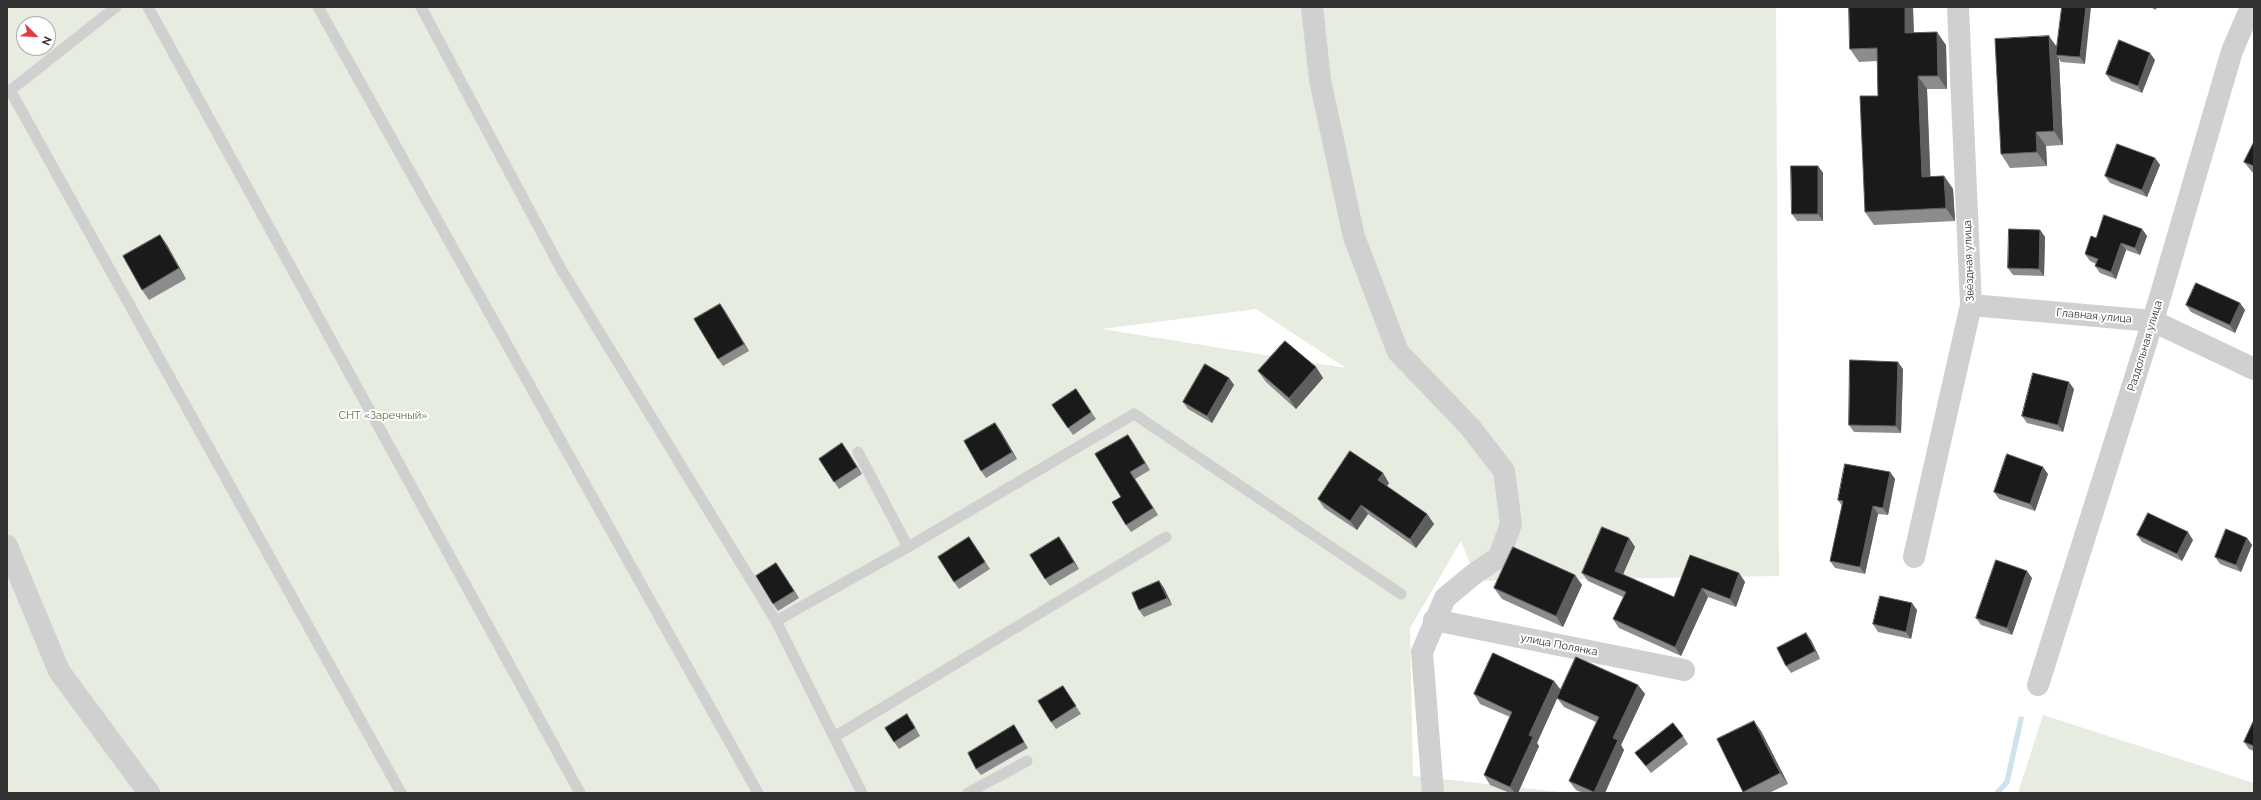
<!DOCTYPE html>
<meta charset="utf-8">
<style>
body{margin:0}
#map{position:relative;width:2261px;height:800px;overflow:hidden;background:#fff;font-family:Raleway,sans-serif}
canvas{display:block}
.frame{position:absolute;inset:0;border:8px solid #333;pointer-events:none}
.north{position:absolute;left:16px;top:16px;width:40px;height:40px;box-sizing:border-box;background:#fff;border:1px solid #adadad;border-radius:50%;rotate:114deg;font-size:11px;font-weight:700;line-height:16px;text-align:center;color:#333}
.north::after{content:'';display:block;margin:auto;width:14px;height:18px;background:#e63946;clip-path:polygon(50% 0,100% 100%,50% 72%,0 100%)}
</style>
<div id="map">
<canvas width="2261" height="800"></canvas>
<div class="frame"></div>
<div class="north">N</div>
</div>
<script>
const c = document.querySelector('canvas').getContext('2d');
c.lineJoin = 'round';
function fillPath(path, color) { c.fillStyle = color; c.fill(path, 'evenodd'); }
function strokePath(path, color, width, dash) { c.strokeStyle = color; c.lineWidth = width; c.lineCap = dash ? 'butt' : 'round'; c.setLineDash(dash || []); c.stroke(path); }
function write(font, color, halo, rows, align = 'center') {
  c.font = font + ' Raleway,sans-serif'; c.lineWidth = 4; c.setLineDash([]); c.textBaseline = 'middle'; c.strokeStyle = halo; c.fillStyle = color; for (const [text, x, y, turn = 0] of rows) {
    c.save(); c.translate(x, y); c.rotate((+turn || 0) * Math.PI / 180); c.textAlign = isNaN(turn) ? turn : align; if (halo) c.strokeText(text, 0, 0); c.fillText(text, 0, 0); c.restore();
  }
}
fillPath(new Path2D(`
 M7 7H1776L1779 576 1477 581 1461 541 1410 628 1413 776 1570 793H7ZM24 24H48V48H24ZM1256 309 1346 368 1102 329Z
 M2043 715 2254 783V793H2018Z`), '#e6ecdf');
strokePath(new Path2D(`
 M1997 793 2007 782 2021 719`), '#cfe2ee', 5.5);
strokePath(new Path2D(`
 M148 7 580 793
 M318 7 758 793
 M421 7 561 269 776 621 862 793
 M10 90 401 793
 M7 93 116 7
 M858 452 908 547
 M776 621 908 547 1134 414 1401 594
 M834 737 1166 537
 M968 793 1027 761`), '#d0d0d0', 11);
strokePath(new Path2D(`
 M1312 7 1320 80 1354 237 1398 352 1470 427 1504 471 1511 524 1499 557 1474 574 1445 598 1422 652 1433 793
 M1971 305 2153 321 2254 369
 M7 546 59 671 149 793
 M1914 557 1971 305 1958 7
 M1434 620 1684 670
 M2038 685 2153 321 2232 51 2251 7`), '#d0d0d0', 22);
fillPath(new Path2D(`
 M1913 7 1914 33 1946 45 1947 89H1927L1930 177 1944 176 1953 189 1955 221 1874 225 1865 212 1878 96 1877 61 1859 62 1850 49Z
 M2062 7 2085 64 2061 62 2059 59 2063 145 2046 146 2047 166 2010 168 2001 154 2057 47Z
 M2150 7H2157L2156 10Z
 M2155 60 2142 93 2111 81 2106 74Z
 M2254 142V173L2252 172 2244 162Z
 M2155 158 2160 165 2147 197 2110 183 2105 176Z
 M1818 166 1823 173V221H1797L1792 214Z
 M2142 229 2147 236 2140 255 2126 250 2116 279 2100 273 2095 266 2096 264 2090 261 2085 254 2096 238Z
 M2040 230 2045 237 2044 276 2013 275 2008 268Z
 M160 235 167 245 186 279 149 300 142 290Z
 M2240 303 2245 310 2235 333 2191 312 2186 305Z
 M720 304 725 311 749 351 723 366 718 359Z
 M1316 367 1323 378 1296 409 1266 382 1258 371Z
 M1903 369 1901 433 1854 432 1849 425Z
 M1229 378 1234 385 1212 423 1188 409 1183 402Z
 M1076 389 1096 419 1073 435 1052 405Z
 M2074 389 2063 432 2027 423 2022 416Z
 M995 423 1000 430 1017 459 986 478 981 471Z
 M1128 435 1150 470 1135 479 1158 515 1131 532 1126 525 1121 497Z
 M847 450 862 474 839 489 819 459Z
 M1890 472 1895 479 1888 515 1878 514 1865 574 1835 568 1830 561 1842 506 1838 500Z
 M2048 474 2035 511 1999 499 1994 492Z
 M1389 483 1387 486 1427 514 1434 524 1416 548 1368 514 1357 530 1324 508 1318 499Z
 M2137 535 2193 540 2182 561 2142 542Z
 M1629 538 1635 547 1623 574 1674 597 1739 573 1745 582 1736 607 1708 597 1681 656 1619 628 1613 619 1623 597 1588 581 1582 573Z
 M2247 538 2252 545 2241 572 2220 564 2215 557Z
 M974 544 990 569 959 589 954 582Z
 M1064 544 1079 569 1050 586 1045 579Z
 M776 563 799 598 778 611 773 604Z
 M1575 575 1582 585 1563 627 1502 599 1494 588Z
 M2032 578 2012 635 1981 625 1976 618Z
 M1159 581 1164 588 1172 605 1144 617 1139 610Z
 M1917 610 1911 639 1878 632 1873 624Z
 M1811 640 1820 659 1791 673 1786 666Z
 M1638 685 1645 694 1621 745 1624 750 1605 793H1583L1576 790 1569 781 1596 722 1564 707 1557 698 1537 743 1539 746 1518 793H1510L1490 785 1484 775 1510 717 1480 704 1474 694 1561 690Z
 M1063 686 1081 714 1056 729 1051 722Z
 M2254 720V751L2249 749 2244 742Z
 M912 721 920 736 899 749 894 742Z
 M1014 725 1028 748 981 775 976 769Z
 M1761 731 1788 784 1769 793H1743V792Z
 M1683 736 1688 744 1651 773 1635 753Z`), '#8c8c8c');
fillPath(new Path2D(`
 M1905 7H1913L1914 46 1905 33Z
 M2086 7H2091L2085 64 2080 57Z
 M1937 32 1946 45 1947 89 1938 76Z
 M2049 36 2059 50 2056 55 2059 59 2063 145 2054 131Z
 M2150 53 2155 60 2142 93 2138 86Z
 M1918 76 1927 89 1931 190 1922 177Z
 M2036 132 2046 146 2047 166 2037 152Z
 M2155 158 2160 165 2147 197 2142 190Z
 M1818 166 1823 173V221L1818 214Z
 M1944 176 1953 189 1955 221 1946 208Z
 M2142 229 2147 236 2140 255 2135 248Z
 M2040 230 2045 237 2044 276 2039 269Z
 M160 235 167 245 186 279 179 268Z
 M2121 243 2126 250 2116 279 2111 272Z
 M2240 303 2245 310 2235 333 2230 325Z
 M720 304 725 311 749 351 744 344Z
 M1898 362 1903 369 1901 433 1896 426Z
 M1316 367 1323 378 1296 409 1289 398Z
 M1229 378 1234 385 1212 423 1207 416Z
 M2069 382 2074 389 2063 432 2058 425Z
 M995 423 1000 430 1017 459 1012 452Z
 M1128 435 1133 442 1150 470 1145 463Z
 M842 443 847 450 862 474 857 467Z
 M2043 467 2048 474 2035 511 2030 504Z
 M1130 472 1135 479 1158 515 1153 508Z
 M1890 472 1895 479 1888 515 1883 508Z
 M1383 473 1389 483 1385 489 1378 480Z
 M1361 505 1368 514 1357 530 1350 521Z
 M1873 506 1878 514 1865 574 1860 567Z
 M1427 514 1434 524 1416 548 1410 539Z
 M2188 532 2193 540 2182 561 2177 554Z
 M1059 537 1064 544 1079 569 1074 562Z
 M1629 538 1635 547 1621 579 1615 571Z
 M2247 538 2252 545 2241 572 2236 565Z
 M776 563 781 570 799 598 794 591Z
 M2027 571 2032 578 2012 635 2007 628Z
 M1739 573 1745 582 1736 607 1730 599Z
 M1575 575 1582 585 1563 627 1556 616Z
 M1159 581 1164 588 1172 605 1167 598Z
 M1702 588 1708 597 1681 656 1675 647Z
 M1912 603 1917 610 1911 639 1906 632Z
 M1806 633 1811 640 1820 659 1815 651Z
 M1554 681 1561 690 1537 743 1539 746 1518 793H1515L1510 787 1529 735Z
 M1638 685 1645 694 1621 745 1624 750 1605 793H1595L1594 792 1613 738Z
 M1754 721 1761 731 1788 784 1780 773Z`), '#5f5f5f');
const building = new Path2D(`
 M1849 7H1905V33L1937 32 1938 76H1918L1922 177 1944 176 1946 208 1865 212 1860 96H1878L1877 48 1850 49Z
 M2062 7H2086L2080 57 2056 55Z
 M2049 36 2054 131 2036 132 2037 152 2001 154 1995 39Z
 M2119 40 2150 53 2138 86 2106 74Z
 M2254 142V166L2244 162Z
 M2117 144 2155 158 2142 190 2105 176Z
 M1791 166H1818V214H1792Z
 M2104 215 2142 229 2135 248 2121 243 2111 272 2095 266 2098 259 2085 254 2091 236 2096 238Z
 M2009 229 2040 230 2039 269 2008 268Z
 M160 235 179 268 142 290 123 256Z
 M2196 283 2240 303 2230 325 2186 305Z
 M720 304 744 344 718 359 694 319Z
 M1285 341 1316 367 1289 398 1258 371Z
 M1850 360 1898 362 1896 426 1849 425Z
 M1205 364 1229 378 1207 416 1183 402Z
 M2033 373 2069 382 2058 425 2022 416Z
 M1076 389 1091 412 1068 428 1052 405Z
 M995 423 1012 452 981 471 964 441Z
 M1128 435 1145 463 1130 472 1153 508 1126 525 1112 502 1121 497 1095 454Z
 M842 443 857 467 834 482 819 459Z
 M1350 451 1383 473 1378 480 1427 514 1410 539 1361 505 1350 521 1318 499Z
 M2007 454 2043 467 2030 504 1994 492Z
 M1845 464 1890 472 1883 508 1873 506 1860 567 1830 561 1843 501 1838 500Z
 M2148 513 2188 532 2177 554 2137 535Z
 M1602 527 1629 538 1615 571 1674 597 1690 555 1739 573 1730 599 1702 588 1675 647 1613 619 1626 592 1582 573Z
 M2226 529 2247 538 2236 565 2215 557Z
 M969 537 985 562 954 582 938 557Z
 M1059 537 1074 562 1045 579 1030 555Z
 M1513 547 1575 575 1556 616 1494 588Z
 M1996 560 2027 571 2007 628 1976 618Z
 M776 563 794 591 773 604 756 576Z
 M1159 581 1167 598 1139 610 1132 593Z
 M1880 596 1912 603 1906 632 1873 624Z
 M1806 633 1815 651 1786 666 1777 648Z
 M1493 653 1554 681 1529 735 1533 737 1510 787 1484 775 1512 712 1474 694Z
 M1576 657 1638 685 1613 738 1618 740 1594 792 1569 781 1599 717 1557 698Z
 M1063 686 1076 706 1051 722 1038 701Z
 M907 714 915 728 894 742 885 728Z
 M2254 720V746L2244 742Z
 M1754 721 1780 773 1743 792 1717 739Z
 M1673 723 1683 736 1646 766 1635 753Z
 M1014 725 1024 742 976 769 968 753Z`);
fillPath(building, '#1a1a1a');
strokePath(building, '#5f5f5f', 1);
write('11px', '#333', '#fff', [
 ["Звёздная улица",1969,261,-92],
 ["Главная улица",2094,316,5],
 ["Раздольная улица",2145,346,-73],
 ["улица Полянка",1559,645,11]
]);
write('11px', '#56703f', '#fff', [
 ["СНТ «Заречный»",383,416]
]);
</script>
